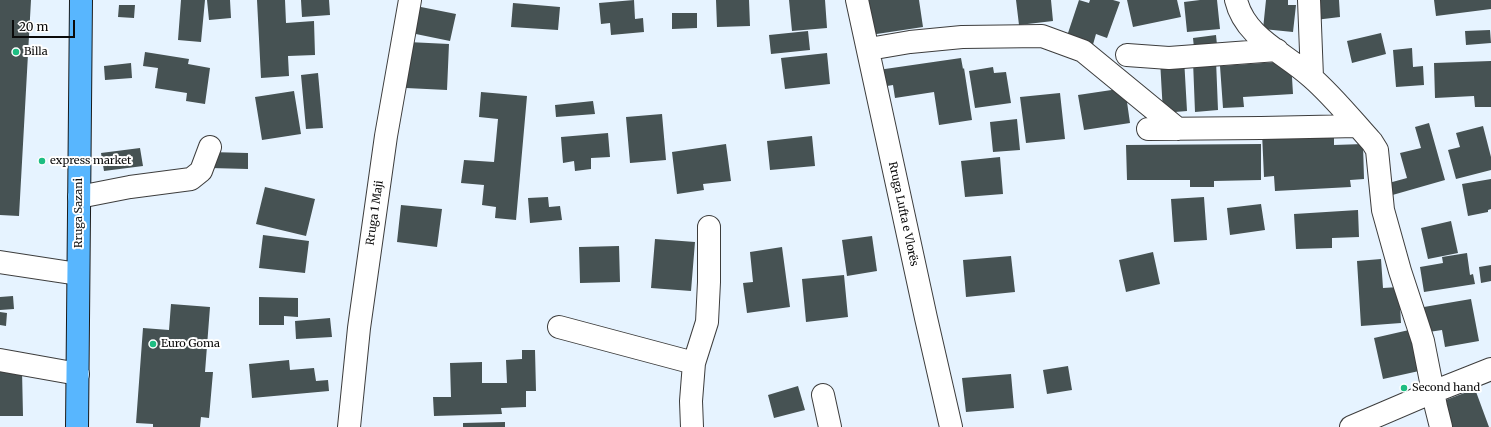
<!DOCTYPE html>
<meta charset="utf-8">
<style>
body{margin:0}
#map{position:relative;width:1491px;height:427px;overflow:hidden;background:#e6f3ff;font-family:Merriweather,serif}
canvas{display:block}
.scale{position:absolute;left:12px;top:20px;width:63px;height:18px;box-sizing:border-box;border:2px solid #0a0a0a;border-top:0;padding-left:5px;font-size:12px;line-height:14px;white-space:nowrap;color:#0a0a0a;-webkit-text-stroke:3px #fff;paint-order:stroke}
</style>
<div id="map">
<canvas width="1491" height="427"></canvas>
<div class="scale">20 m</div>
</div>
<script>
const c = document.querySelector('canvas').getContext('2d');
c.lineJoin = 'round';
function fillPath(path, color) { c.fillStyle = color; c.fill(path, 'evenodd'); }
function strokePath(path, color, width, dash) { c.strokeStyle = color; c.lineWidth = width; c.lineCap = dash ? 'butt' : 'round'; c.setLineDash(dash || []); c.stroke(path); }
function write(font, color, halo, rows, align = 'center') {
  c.font = font + ' Merriweather,serif'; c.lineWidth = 4; c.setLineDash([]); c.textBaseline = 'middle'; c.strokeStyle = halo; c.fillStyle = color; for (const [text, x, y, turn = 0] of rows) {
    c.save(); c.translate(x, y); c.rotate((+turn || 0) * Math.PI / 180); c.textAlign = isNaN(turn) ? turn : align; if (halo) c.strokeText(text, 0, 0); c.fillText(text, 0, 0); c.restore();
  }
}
fillPath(new Path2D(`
 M0 0H31L19 216 0 215Z
 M181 0H205L201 42 178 40Z
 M207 0H230L231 18 209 20Z
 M257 0H285L286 23 314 21 315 55 288 56 289 76 261 78Z
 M301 0H329L330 15 302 17Z
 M634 0 635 19 643 18 644 32 611 35 610 23 601 24 599 3Z
 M716 0H749L750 26 717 27Z
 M789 0H825L827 28 792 31Z
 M864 0H919L923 27 870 35Z
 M1016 0H1051L1053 21 1019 25Z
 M1079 0 1089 3 1090 0H1113L1120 2 1107 38 1096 34 1092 48 1066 39Z
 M1127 0H1177L1181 17 1133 27Z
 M1200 0H1217L1220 29 1187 32 1184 2Z
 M1266 0H1288V5H1296L1293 32 1263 29Z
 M1313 0H1339L1340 17 1315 20Z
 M1434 0H1491V9L1436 16Z
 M513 3 560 7 558 30 511 27Z
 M119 5H135L134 18 118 17Z
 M416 6 456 14 450 41 411 33Z
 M672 13H697V28L672 29Z
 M1490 30 1491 43 1466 45 1465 31Z
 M808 31 810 50 771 54 769 35Z
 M1381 33 1386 54 1352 63 1347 41Z
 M1216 35 1217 45 1194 48 1193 38Z
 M408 42 449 44 447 90 406 88Z
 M1412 48 1413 67 1423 66 1424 85 1396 87 1393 50Z
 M145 52 189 59 188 64 210 68 205 104 186 101 187 93 155 88 158 68 143 66Z
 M827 53 830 84 785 89 781 58Z
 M961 58 963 69 964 68 972 120 939 125 934 92 895 98 893 85 881 87 878 70Z
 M1184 58 1187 111 1163 113 1160 60Z
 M1216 60 1218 110 1195 112 1193 61Z
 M1291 61 1293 94 1243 97 1244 107 1223 108 1220 66Z
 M1491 61V107H1475L1474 96 1435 98 1434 63Z
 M131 63 132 78 105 80 104 66Z
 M993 67 994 73 1006 72 1011 103 975 108 969 71Z
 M318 73 323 128 306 129 301 75Z
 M1125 88 1130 123 1084 130 1078 95Z
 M294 91 301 134 262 140 255 97Z
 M481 92 527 96 516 220 495 218 496 207 482 205 484 185 461 183 464 160 494 162 498 119 479 117Z
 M1060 93 1065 139 1026 143 1020 97Z
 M593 101 595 114 556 117 555 105Z
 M662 114 666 160 630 163 626 117Z
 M1017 119 1020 150 993 152 990 122Z
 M1429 123 1445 180 1389 196 1385 184 1407 178 1400 153 1421 148 1415 127Z
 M1483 126 1491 157V170L1456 179 1448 150 1460 147 1456 133Z
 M1334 132V145L1363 144 1364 179 1350 180 1351 187 1275 191 1274 176 1264 177 1262 133Z
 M608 133 610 157 591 158V169L575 171 574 161 563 163 561 137Z
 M812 136 815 166 770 170 767 141Z
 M726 144 731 181 703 184 704 190 677 194 672 152Z
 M1261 144V180L1214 181V187H1190V180H1127L1126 145Z
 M140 148 143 166 104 171 101 153Z
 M210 152 248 153V169L210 168Z
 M1000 157 1003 194 965 197 961 161Z
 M1491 179V209L1488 210V212L1468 216 1462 184Z
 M265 187 315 199 306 236 256 224Z
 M548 197 549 207 560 206 562 220 530 223 528 198Z
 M1204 197 1207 240 1174 242 1171 199Z
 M1261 204 1265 230 1230 235 1227 208Z
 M401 205 442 209 437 247 397 242Z
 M1358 210 1359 237 1332 238V248L1296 249 1294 214Z
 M1451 221 1458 253 1428 259 1421 228Z
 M263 235 309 241 305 273 259 268Z
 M872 236 877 271 847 276 842 240Z
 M655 239 695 242 691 291 651 288Z
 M619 246 620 282 580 283 579 247Z
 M782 247 790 307 747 313 743 283 753 282 750 252Z
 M1153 252 1160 284 1126 292 1119 260Z
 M1467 253 1470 275 1473 274 1475 284 1424 292 1420 267 1443 263 1442 257Z
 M1011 256 1015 292 966 297 963 260Z
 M1381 259 1383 288 1399 287 1401 323 1361 326 1357 261Z
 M1491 265V281L1481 283 1479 267Z
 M844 275 848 317 806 322 802 279Z
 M13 296 14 309 0 310V297Z
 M259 297 298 298V317L284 316V325H259Z
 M1471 299 1479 341 1445 347 1442 330 1422 333 1418 308Z
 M171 304 210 307 205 372H213L209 418 201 417 200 427H153V424L136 423 143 328 169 330Z
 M0 312 7 313 6 326 0 325Z
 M330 318 332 337 296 339 295 321Z
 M1409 330 1419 371 1383 379 1374 338Z
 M522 350H535L536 391H526V407L501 408 502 414 434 416 433 397H451L450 363 482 362V383H507L506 360 522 359Z
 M289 360 290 370 314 368 316 381 328 380 329 391 252 398 249 364Z
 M1068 366 1072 390 1047 394 1043 370Z
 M22 370 23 416H0V371Z
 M1011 374 1014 408 966 412 962 378Z
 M798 386 805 410 774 418 768 395Z
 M1475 389 1489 427H1444L1435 404Z
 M505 422V427H463V423Z`), '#465253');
const minor = new Path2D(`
 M857 0 926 318 951 427
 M1236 0C1245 38 1285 53 1311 77 1333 96 1352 120 1372 142L1377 150 1383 210 1400 271 1423 341 1436 407 1441 427
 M1309 0 1312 77
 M869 49 910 42 962 37 1042 36 1083 51 1178 129
 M1127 55 1169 58 1277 50
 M1148 129 1261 128 1357 126
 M79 197 130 187 191 179 201 171 210 147
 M0 262 78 274
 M559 327 694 363
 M0 360 78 374
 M823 395 830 427
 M349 427 359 328 386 136 410 0
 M692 427 691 401 694 363 707 322 709 282V227
 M1351 427 1433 392 1491 369`);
const major = new Path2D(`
 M77 427 81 0`);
strokePath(minor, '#3d3d3d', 24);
strokePath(major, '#1b1b1b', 24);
strokePath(minor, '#fff', 22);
strokePath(major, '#58b6fe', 22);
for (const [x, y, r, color] of [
 [16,52,4,"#1ebd82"],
 [42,161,4,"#1ebd82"],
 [153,344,4,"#1ebd82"],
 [1404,388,4,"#1ebd82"]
]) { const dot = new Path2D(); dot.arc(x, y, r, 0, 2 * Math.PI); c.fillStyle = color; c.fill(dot); strokePath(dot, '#fff', 1.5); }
write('11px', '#0a0a0a', '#fff', [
 ["Billa",24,52],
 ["express market",50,161],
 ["Euro Goma",161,344],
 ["Second hand",1412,388]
], 'left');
write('11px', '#0a0a0a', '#fff', [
 ["Rruga Sazani",79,213,-90],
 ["Rruga 1 Maji",375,213,-82],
 ["Rruga Lufta e Vlorës",903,214,78]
]);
</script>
